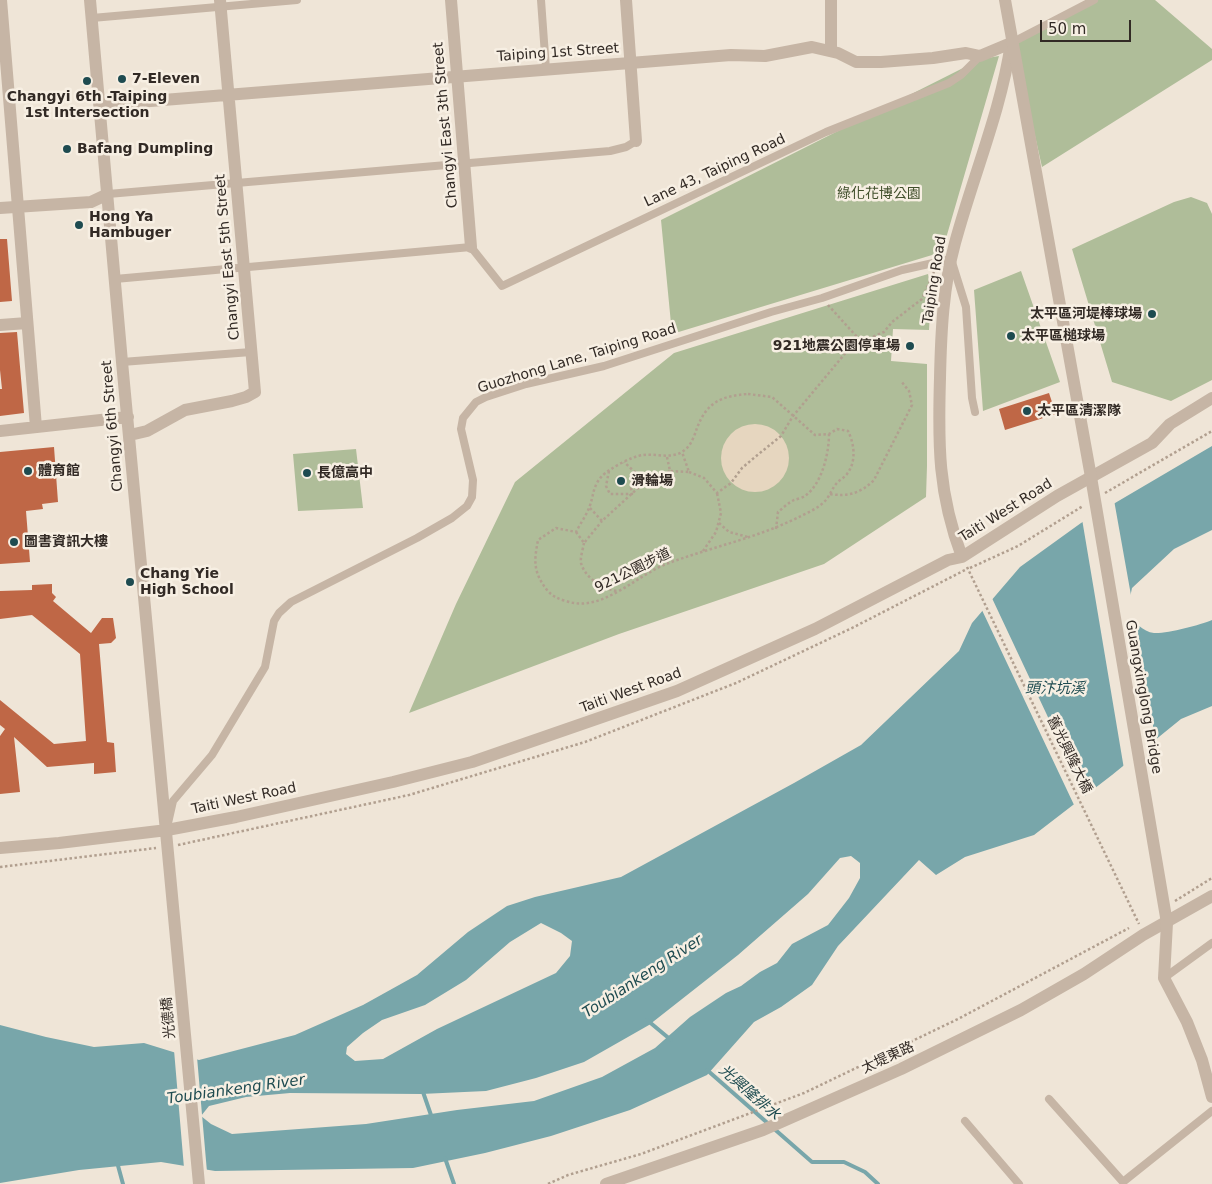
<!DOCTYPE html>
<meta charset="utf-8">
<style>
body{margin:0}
#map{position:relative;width:1212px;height:1184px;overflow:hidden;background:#efe5d7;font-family:"DejaVu Sans",sans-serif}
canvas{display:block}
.scale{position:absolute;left:1040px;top:20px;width:91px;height:22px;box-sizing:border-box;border:2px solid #322a25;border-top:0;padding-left:6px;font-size:15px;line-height:18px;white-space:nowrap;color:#322a25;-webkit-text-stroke:4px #f7efe3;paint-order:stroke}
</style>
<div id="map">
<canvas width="1212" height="1184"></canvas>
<div class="scale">50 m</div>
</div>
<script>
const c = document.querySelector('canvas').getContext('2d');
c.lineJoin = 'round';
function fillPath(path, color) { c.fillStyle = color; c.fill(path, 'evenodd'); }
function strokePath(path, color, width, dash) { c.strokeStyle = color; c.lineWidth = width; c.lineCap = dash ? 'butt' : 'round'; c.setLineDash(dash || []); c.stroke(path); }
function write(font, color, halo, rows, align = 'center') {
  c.font = font + ' "DejaVu Sans","Noto Sans TC",sans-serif'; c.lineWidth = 5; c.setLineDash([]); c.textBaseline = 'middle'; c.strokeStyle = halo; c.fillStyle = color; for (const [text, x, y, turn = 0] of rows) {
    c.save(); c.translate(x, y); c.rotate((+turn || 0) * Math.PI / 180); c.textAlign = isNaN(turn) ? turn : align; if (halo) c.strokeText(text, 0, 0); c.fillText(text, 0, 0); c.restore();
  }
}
fillPath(new Path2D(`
 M1096 0H1155L1212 49V60L1042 167 1014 43Z
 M999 56 942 252 672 334 661 220 981 59Z
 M1191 197 1207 203 1212 214V380L1171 401 1112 382 1072 249 1174 202Z
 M1021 271 1060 382 983 411 974 290Z
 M928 274 931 294 929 330 893 329 891 361 927 364V466L926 497 824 564 619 634 409 713 456 604 515 482 674 353Z
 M356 449 363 508 298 511 293 454Z`), '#afbd99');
fillPath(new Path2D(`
 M721 458a34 34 0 1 1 68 0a34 34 0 1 1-68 0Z`), '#e6d6bf');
fillPath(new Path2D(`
 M1212 446V530L1174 549 1132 588 1127 612C1133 621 1143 632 1154 633 1166 634 1200 625 1212 620V706L1181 719 1112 775 1034 835 965 857 936 875 919 860 838 946 812 985 781 1007 754 1022 707 1075 630 1110 551 1136 485 1153 413 1168 215 1171 161 1162 79 1170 0 1183V1025L46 1037 94 1047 144 1043 199 1060 295 1035 363 1005 417 975 468 932 507 906 535 897 621 877 794 783 861 745 959 651 972 623 1020 567 1081 523ZM851 856 860 863V878L849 898 828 925 792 944 777 963 760 972 741 986 726 993 690 1017 655 1048 602 1077 534 1101 457 1110 366 1124 232 1134 211 1124 201 1116 209 1106 246 1097 290 1093 421 1094 486 1091 536 1078 584 1062 649 1025 738 955 808 894 840 858ZM541 923 561 933 572 941 570 956 556 973 437 1029 383 1059 355 1061 346 1054 347 1047 363 1033 382 1020 425 1005 466 980 510 942Z`), '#78a6aa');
fillPath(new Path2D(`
 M1114 500 1132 601 1130 612 1135 619 1156 743 1124 769 1082 519Z
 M991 596 1086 798 1075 807 981 608Z
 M174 1050 197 1057 207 1172 184 1168Z`), '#efe5d7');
strokePath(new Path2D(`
 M647 1020 671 1040
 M707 1070 812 1162H844L865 1172 878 1184
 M423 1092 432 1118
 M445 1158 454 1184
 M117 1162 123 1184`), '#78a6aa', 4);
fillPath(new Path2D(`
 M0 239H7L12 301 0 302Z
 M17 332 24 413 0 416V389H2L0 370V333Z
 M1049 393 1056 414 1005 430 999 409Z
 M54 447 58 502 42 504 43 509 26 511 30 562 0 564V452Z
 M52 584V593L56 597 53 601 91 633 102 618H113L116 638 111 643 99 644 107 742 114 743 116 772 94 774V763L47 767 14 737 20 792 0 794V736L5 729 0 725V700L54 744 86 741 80 654 32 615 0 619V591L32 590V585Z`), '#bf6746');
strokePath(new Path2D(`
 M828 305 858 338H870L884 332 892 322 922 299 934 272
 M748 394 772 397 815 435 829 434 837 429 848 431C854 443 857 461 847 474 844 478 839 480 836 484 832 489 830 495 826 500 819 508 807 513 797 518 756 538 712 547 669 563 637 574 602 614 566 601 558 599 552 596 547 590 533 572 534 561 538 540L556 528 576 532C580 524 586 516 589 508 594 496 592 487 602 476 609 469 632 456 643 455 658 453 674 461 687 448 692 443 695 434 697 428 707 402 721 396 748 394Z
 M667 457 670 471 689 472 682 452
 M609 471 606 486 610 494H632L631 488 636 481 637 474 624 462
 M689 472 704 478 717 493 731 483 742 468 755 457 781 436 793 416 858 338
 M1105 493 1212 431
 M830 494C848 497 861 493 874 480L912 405 909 391 901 381
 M590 508 602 521 638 488 670 471
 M719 523 729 532 748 537
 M776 529 778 512C783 508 788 503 794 500 797 499 802 498 805 496 822 484 829 453 829 434
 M576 532 584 543 602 521
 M584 543C583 549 580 558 581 563 585 578 603 589 617 591
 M703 551 716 532 721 513 717 493
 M967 567 1139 924
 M970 568 1018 546 1083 506
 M178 845 409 795 585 742 736 683 852 628 965 570
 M0 867 156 848
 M1175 901 1212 878
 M548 1184 568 1175 641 1154 804 1093 958 1019 1129 928`), '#b19f8f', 2.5, [2.5, 2.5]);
strokePath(new Path2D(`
 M541 0 546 69
 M92 18 297 0
 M1011 43 1094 0
 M108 194 610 151 626 147 636 141
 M115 279 471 247 502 286 826 132 949 83 961 75 980 56
 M122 362 251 352
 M168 823 173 801 212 755 265 667 274 621 279 613 291 602 417 538 452 518 467 506 472 497 473 480 461 429 463 418 476 402 486 397 526 384 604 366 771 312 822 298 902 270 951 259 966 307 972 398 975 412
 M1164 978 1212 943
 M1049 1099 1123 1182 1212 1111
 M965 1121 1019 1184`), '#c6b5a5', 8);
strokePath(new Path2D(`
 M1 0 36 427
 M90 0 122 362 199 1184
 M451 0 471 247
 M626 0 636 141
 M831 51V0
 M100 105 731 55 765 56 812 47 838 53 856 62H881L933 58 966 53 980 56 1011 43
 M0 208 91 202 108 194
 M0 325 27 323
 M0 431 128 417
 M130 435 147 431 185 410 232 401 246 397 255 392 220 0
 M962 557C938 493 938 445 940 378 941 332 943 287 955 243 973 176 1001 111 1011 43
 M0 848 59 843 167 830 236 817 393 782 472 762 677 691 815 629 948 560 962 557 1057 496 1152 443 1170 424 1212 398
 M606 1184 763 1130 901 1069 1021 1010 1084 974 1143 935 1212 896`), '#c6b5a5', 12);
strokePath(new Path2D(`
 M1005 0 1091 477 1167 923 1164 978 1187 1022 1202 1060 1212 1097`), '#c6b5a5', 12);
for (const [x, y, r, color] of [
 [122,79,5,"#1e4b50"],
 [87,81,5,"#1e4b50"],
 [67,149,5,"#1e4b50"],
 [79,225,5,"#1e4b50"],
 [1152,314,5,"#1e4b50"],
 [1011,336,5,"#1e4b50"],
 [910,346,5,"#1e4b50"],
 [1027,411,5,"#1e4b50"],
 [28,471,5,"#1e4b50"],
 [307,473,5,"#1e4b50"],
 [621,481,5,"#1e4b50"],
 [14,542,5,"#1e4b50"],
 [130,582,5,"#1e4b50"]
]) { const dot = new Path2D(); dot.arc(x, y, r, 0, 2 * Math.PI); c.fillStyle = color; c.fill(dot); strokePath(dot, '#f7efe3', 2); }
write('14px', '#322a25', '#f7efe3', [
 ["Taiping 1st Street",558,53,-4],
 ["Changyi East 3th Street",446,125,-95],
 ["Lane 43, Taiping Road",715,171,-25],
 ["Changyi East 5th Street",228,257,-95],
 ["Taiping Road",935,280,-81],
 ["Guozhong Lane, Taiping Road",577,359,-17],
 ["Changyi 6th Street",113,426,-95],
 ["Taiti West Road",1006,511,-32],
 ["921公園步道",633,571,-26],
 ["Taiti West Road",631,691,-20],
 ["Guangxinglong Bridge",1143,697,80],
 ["舊光興隆大橋",1069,755,64],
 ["Taiti West Road",244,799,-12],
 ["光德橋",169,1018,-95],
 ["太堤東路",888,1058,-25]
]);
write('bold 14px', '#322a25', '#f7efe3', [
 ["7-Eleven",132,79],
 ["Changyi 6th -Taiping",87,97,"center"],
 ["1st Intersection",87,113,"center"],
 ["Bafang Dumpling",77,149],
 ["Hong Ya",89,217],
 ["Hambuger",89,233],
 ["太平區河堤棒球場",1142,314,"right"],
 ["太平區槌球場",1021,336],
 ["921地震公園停車場",900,346,"right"],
 ["太平區清潔隊",1037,411],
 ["體育館",38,471],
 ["長億高中",317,473],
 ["滑輪場",631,481],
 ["圖書資訊大樓",24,542],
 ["Chang Yie",140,574],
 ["High School",140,590]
], 'left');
write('14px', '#404f2b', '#f7efe3', [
 ["綠化花博公園",879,194]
]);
write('italic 15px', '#1e4b50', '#f7efe3', [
 ["頭汴坑溪",1055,689],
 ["Toubiankeng River",643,977,-33],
 ["Toubiankeng River",236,1090,-8],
 ["光興隆排水",749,1093,41]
]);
</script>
